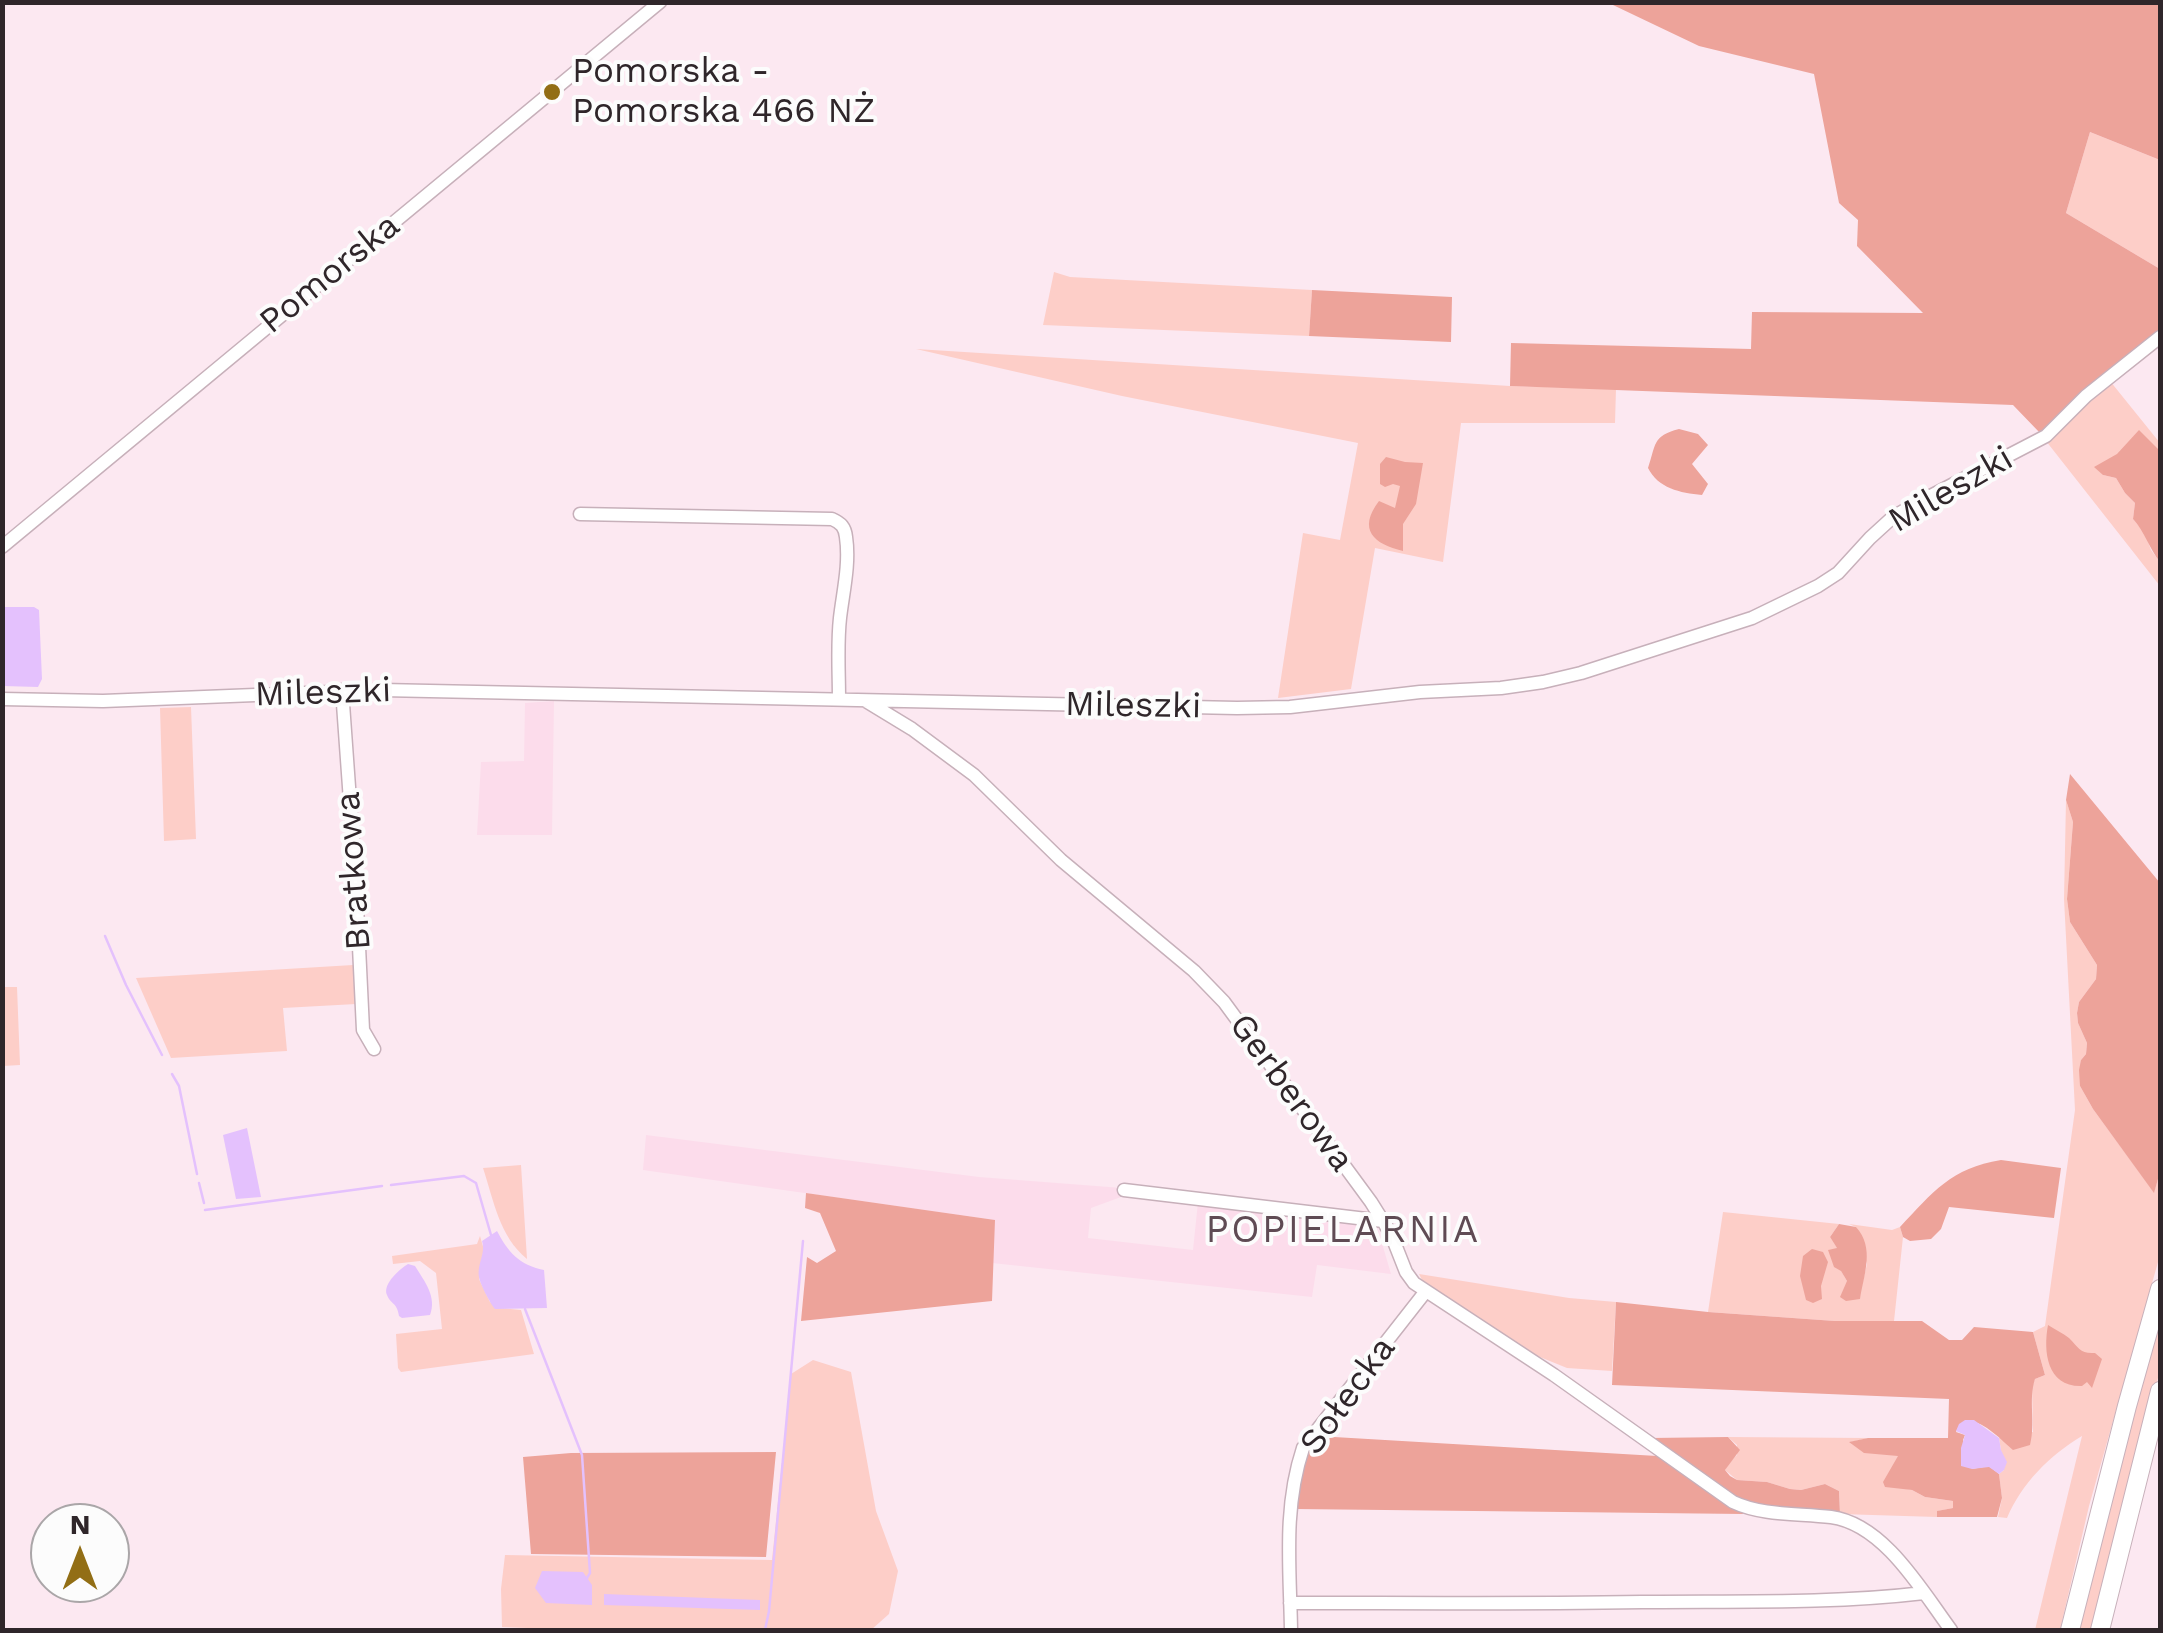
<!DOCTYPE html>
<meta charset="utf-8">
<style>
body{margin:0}
#map{position:relative;width:2163px;height:1633px;overflow:hidden;background:#fce8f1;font-family:"Work Sans",sans-serif}
canvas{display:block}
.frame{position:absolute;inset:0;border:5px solid #2f262a;pointer-events:none}
.north{position:absolute;left:30px;top:1503px;width:100px;height:100px;box-sizing:border-box;background:#fcfcfc;border:2px solid #aaa6a8;border-radius:50%;rotate:0deg;font-size:28px;font-weight:700;line-height:40px;text-align:center;color:#2f262a}
.north::after{content:'';display:block;margin:auto;width:35px;height:45px;background:#926e15;clip-path:polygon(50% 0,100% 100%,50% 72%,0 100%)}
</style>
<div id="map">
<canvas width="2163" height="1633"></canvas>
<div class="frame"></div>
<div class="north">N</div>
</div>
<script>
const c = document.querySelector('canvas').getContext('2d');
c.lineJoin = 'round';
function fillPath(path, color) { c.fillStyle = color; c.fill(path, 'evenodd'); }
function strokePath(path, color, width, dash) { c.strokeStyle = color; c.lineWidth = width; c.lineCap = dash ? 'butt' : 'round'; c.setLineDash(dash || []); c.stroke(path); }
function write(font, color, halo, rows, align = 'center') {
  c.font = font + ' "Work Sans",sans-serif'; c.lineWidth = 8; c.setLineDash([]); c.textBaseline = 'middle'; c.strokeStyle = halo; c.fillStyle = color; for (const [text, x, y, turn = 0] of rows) {
    c.save(); c.translate(x, y); c.rotate((+turn || 0) * Math.PI / 180); c.textAlign = isNaN(turn) ? turn : align; if (halo) c.strokeText(text, 0, 0); c.fillText(text, 0, 0); c.restore();
  }
}
fillPath(new Path2D(`
 M554 701 552 835H477L481 762 524 761 525 703Z
 M646 1135 979 1177 1122 1188 1121 1197 1091 1208 1088 1238 1193 1250 1198 1202 1377 1226 1391 1274 1317 1265 1312 1297 992 1263 994 1220 643 1170Z`), '#fcdceb');
fillPath(new Path2D(`
 M2090 132 2160 160V269L2066 213Z
 M1054 272 1070 277 1312 290 1309 336 1043 325Z
 M916 349 1510 386 1616 389 1615 423H1461L1443 562 1375 548 1351 689 1278 698 1303 533 1340 540 1358 443 1122 396Z
 M2110 381 2160 443V452L2127 444 2103 475 2116 478 2125 493 2135 503 2133 519 2145 533 2151 550 2160 562V586L2046 441Z
 M191 707 196 839 164 841 160 708Z
 M2066 800 2073 822 2067 899 2070 922 2097 965 2096 979 2079 1002 2077 1013 2078 1023 2087 1043 2086 1054 2081 1060 2080 1086 2093 1109 2154 1192 2160 1172V1255L2089 1506 2060 1630H2035L2082 1436C2049 1456 2022 1483 2007 1518L1998 1517 2002 1498 1999 1474 2004 1470 1999 1438 2033 1432 2032 1387 2035 1379 2045 1375 2033 1332 2045 1326 2075 1110 2064 899Z
 M353 965 356 1004 283 1008 287 1051 171 1058 136 978Z
 M3 987H17L20 1065 3 1066Z
 M521 1165 527 1259C499 1236 494 1201 483 1168Z
 M1723 1212 1839 1224 1830 1237 1838 1249 1829 1250 1847 1281H1863L1867 1264 1856 1227 1849 1224 1892 1230 1900 1227 1903 1237 1894 1321H1835L1708 1312Z
 M480 1236 484 1250 479 1279 490 1302 500 1308 521 1310 534 1354 401 1372 398 1368 396 1334 442 1329 436 1273 420 1261 393 1264 392 1256 477 1244Z
 M1419 1274 1569 1298 1616 1302 1612 1371 1567 1368 1535 1355 1423 1282Z
 M2160 1311V1370L2093 1630H2077Z
 M813 1360 851 1372 876 1511 898 1571 889 1614 871 1630H578L502 1627 501 1589 505 1555 772 1560 791 1374Z
 M1728 1437 1868 1438 1851 1442 1899 1455 1893 1467 1898 1487 1912 1490 1925 1497 1953 1501V1508L1938 1511 1937 1517 1840 1514 1839 1491 1825 1484 1801 1490 1790 1489 1767 1482 1737 1480 1725 1470 1728 1463 1737 1455V1445Z`), '#fdcec8');
fillPath(new Path2D(`
 M1496 3H2160V160L2090 132 2066 213 2160 269V342L2155 338 2040 433 2013 405 1510 386 1511 343 1751 349 1752 312 1923 313 1857 246 1858 220 1839 203 1814 74 1699 46 1613 5Z
 M1312 290 1452 297 1451 342 1309 336Z
 M1679 429 1698 434 1708 445 1692 464 1708 484 1702 495C1680 493 1658 488 1648 468 1656 445 1652 436 1679 429Z
 M2139 430 2160 451V562C2149 548 2145 532 2133 519L2135 503 2125 493 2116 478 2103 475 2094 467 2117 454Z
 M1386 457 1405 462 1423 463 1416 504 1403 524V551C1374 544 1357 530 1379 501L1395 508 1400 486 1393 484 1385 487 1380 484V464Z
 M2070 774 2160 883V1172L2154 1193 2093 1109 2080 1086 2079 1070 2081 1060 2086 1054 2087 1043 2078 1023 2077 1013 2079 1002 2096 979 2097 965 2070 922 2067 899 2073 822 2066 800Z
 M2001 1160 2061 1168 2054 1218 1949 1207 1941 1229 1931 1239 1910 1241 1903 1237 1900 1227C1933 1192 1951 1168 2001 1160Z
 M806 1193 995 1220 992 1301 801 1321 807 1257 817 1263 836 1251 820 1213 805 1208Z
 M1839 1224 1856 1227C1875 1248 1864 1274 1860 1299L1846 1301 1840 1297 1847 1281 1841 1271 1834 1267 1828 1250 1837 1248 1830 1237Z
 M1812 1249 1823 1252 1828 1262 1821 1286 1822 1299 1813 1303 1806 1300 1800 1276 1803 1256Z
 M1616 1302 1708 1312 1835 1321H1922L1949 1340H1962L1974 1327 2033 1332 2045 1375 2035 1379C2028 1400 2036 1423 2030 1445L2013 1450C1999 1438 1968 1404 1956 1432L1965 1435 1963 1440 1972 1469 1989 1466 1999 1474 2002 1498 1997 1517H1937V1511L1953 1508V1501L1925 1497 1912 1490 1885 1487 1883 1482 1898 1456 1864 1453 1849 1442 1868 1438H1948L1949 1399 1612 1385Z
 M2048 1325C2054 1329 2063 1333 2069 1338 2079 1348 2080 1354 2095 1353L2102 1359 2092 1388 2087 1382 2082 1386C2047 1387 2043 1352 2048 1325Z
 M1317 1436 1657 1456 1744 1514 1295 1509 1305 1460Z
 M1728 1437 1740 1450 1725 1470 1730 1476 1737 1480 1767 1482 1790 1489 1801 1490 1825 1484 1839 1491 1840 1514 1748 1505 1651 1438Z
 M776 1452 766 1557 531 1554 523 1457 571 1453Z`), '#eda39a');
fillPath(new Path2D(`
 M3 607H34L39 610 42 679 38 687 3 686Z
 M247 1128 261 1197 236 1199 223 1135Z
 M497 1231C508 1252 519 1265 544 1270L547 1308 495 1309C490 1303 480 1284 479 1277 477 1263 486 1254 482 1241Z
 M408 1264 415 1266C425 1282 437 1297 430 1315L402 1318 399 1316C397 1302 391 1305 387 1295 382 1284 401 1268 408 1264Z
 M1965 1420H1974L1999 1438 2001 1450 2007 1462 2004 1470 1999 1474 1989 1467 1972 1469 1961 1466V1448L1965 1435 1956 1431 1959 1424Z
 M542 1571 583 1572 592 1585V1605L546 1603 535 1588Z
 M604 1594 760 1600V1610L604 1605Z`), '#e4c1fd');
strokePath(new Path2D(`
 M105 936 126 985 162 1055
 M172 1074 179 1086 197 1174
 M199 1183 204 1203
 M391 1185 464 1176 476 1183 491 1235
 M205 1210 382 1186
 M525 1309 582 1455 590 1573 587 1578
 M765 1630 769 1611 803 1241`), '#e4c1fd', 2.5);
const minor = new Path2D(`
 M580 514 832 519C841 523 845 527 846 537 850 564 843 592 840 618 837 645 839 672 839 699
 M2 547 660 2
 M342 690 356 884 363 1030 374 1049
 M2 699 103 701 382 690 1237 708 1290 707 1420 692 1501 688 1543 682 1581 673 1752 618 1818 586 1838 573 1870 538 1893 517 1919 502 2046 436 2086 396 2160 337
 M866 701 912 729 974 775 1061 860 1194 971 1224 1002 1371 1202 1391 1234 1406 1272 1414 1283 1554 1375 1733 1502C1763 1516 1798 1513 1831 1517 1884 1524 1922 1591 1951 1630
 M1124 1190 1383 1221
 M1290 1603C1407 1603 1525 1604 1642 1602 1736 1601 1831 1604 1924 1593
 M1291 1630C1290 1568 1283 1508 1303 1448L1426 1291`);
const highway = new Path2D(`
 M2070 1630 2127 1406 2160 1289
 M2100 1630 2160 1391`);
strokePath(minor, '#c7b0ba', 15);
strokePath(highway, '#c7b0ba', 20);
strokePath(minor, '#fff', 12);
strokePath(highway, '#fff', 18);
for (const [x, y, r, color] of [
 [552,92,10,"#926e15"]
]) { const dot = new Path2D(); dot.arc(x, y, r, 0, 2 * Math.PI); c.fillStyle = color; c.fill(dot); strokePath(dot, '#fcfcfc', 4); }
write('35px', '#2f262a', '#fcfcfc', [
 ["Pomorska -",572,72],
 ["Pomorska 466 NŻ",572,112]
], 'left');
write('35px', '#2f262a', '#fcfcfc', [
 ["Pomorska",330,274,-39],
 ["Mileszki",1951,490,-30],
 ["Mileszki",323,693,-2],
 ["Mileszki",1133,706,1],
 ["Bratkowa",354,871,-94],
 ["Gerberowa",1291,1093,54],
 ["Sołecka",1348,1396,-54]
]);
c.letterSpacing = '2.5px';
write('38px', '#5f4b54', '#fcfcfc', [
 ["POPIELARNIA",1343,1231]
]);
c.letterSpacing = '0px';
</script>
